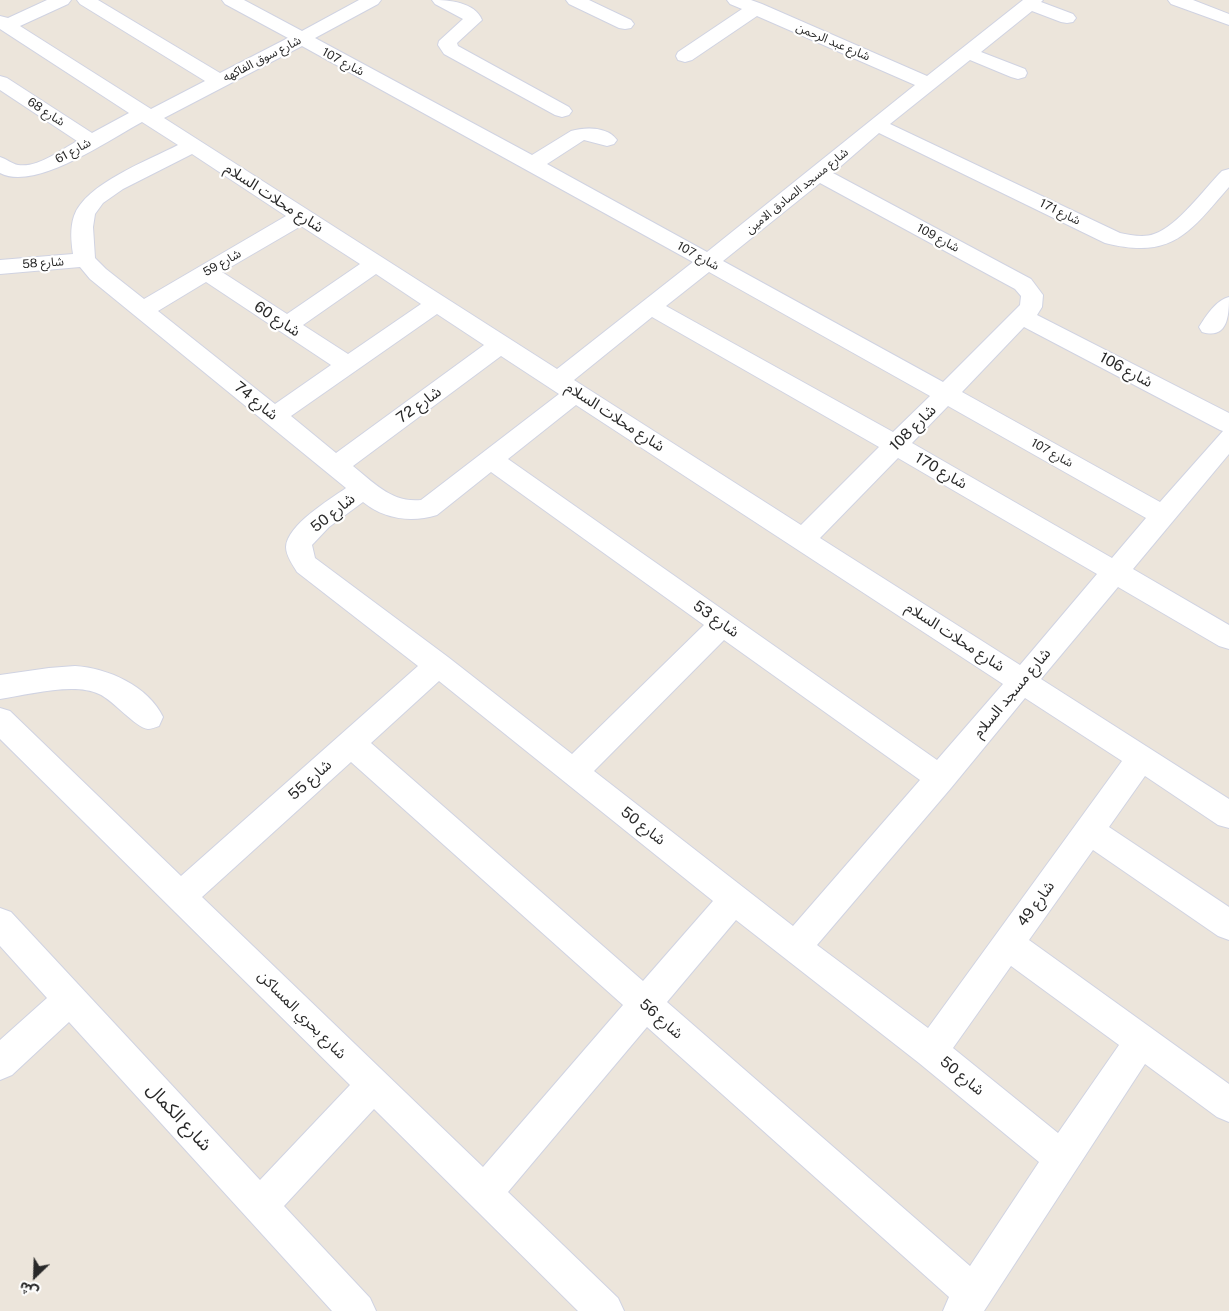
<!DOCTYPE html>
<meta charset="utf-8">
<style>
body{margin:0}
#map{position:relative;width:1229px;height:1311px;overflow:hidden;background:#ece5db;font-family:"Public Sans","Noto Sans Arabic",sans-serif}
canvas{display:block}
.north{position:absolute;left:10px;top:1251px;width:50px;height:50px;-webkit-text-stroke:4px #fff;paint-order:stroke;rotate:204deg;font-size:14px;font-weight:700;line-height:20px;text-align:center;color:#292929}
.north::after{content:'';display:block;margin:auto;width:18px;height:22px;background:#292929;clip-path:polygon(50% 0,100% 100%,50% 72%,0 100%)}
</style>
<div id="map">
<canvas width="1229" height="1311"></canvas>
<div class="north">ش</div>
</div>
<script>
const c = document.querySelector('canvas').getContext('2d');
c.lineJoin = 'round';
function strokePath(path, color, width, dash) { c.strokeStyle = color; c.lineWidth = width; c.lineCap = dash ? 'butt' : 'round'; c.setLineDash(dash || []); c.stroke(path); }
function fillPath(path, color) { c.fillStyle = color; c.fill(path, 'evenodd'); }
function write(font, color, halo, rows, align = 'center') {
  c.font = font + ' "Public Sans","Noto Sans Arabic",sans-serif'; c.lineWidth = 4.5; c.setLineDash([]); c.textBaseline = 'middle'; c.strokeStyle = halo; c.fillStyle = color; for (const [text, x, y, turn = 0] of rows) {
    c.save(); c.translate(x, y); c.rotate((+turn || 0) * Math.PI / 180); c.textAlign = isNaN(turn) ? turn : align; if (halo) c.strokeText(text, 0, 0); c.fillText(text, 0, 0); c.restore();
  }
}
const minor = new Path2D(`
 M47 0H71L68 4 20 26 151 109 205 81 80 4 77 0H98L220 73 288 38 225 4 222 0H244L302 31 359 0H381L378 4 315 38 532 155 571 131C585 127 607 126 617 140L614 144 607 146 584 140 547 164 707 252 915 85 757 16 692 60 685 62 678 60 676 56 678 52 742 9 730 4 727 0H751L762 4 927 76 1023 0H1043L1041 2 1073 14 1076 18 1073 22 1067 23 1061 22 1032 11 981 52 1025 69 1027 73 1025 77 1018 79 1011 77 970 60 890 124 1120 233C1130 235 1144 238 1154 234 1178 226 1204 189 1222 171L1229 169V187C1189 233 1172 260 1105 243L879 133 833 173 1031 279 1043 295 1042 307 1037 315 1229 413V454L1133 569 1229 625V649L1219 646 1118 587 1041 679 1229 799V828L1218 825 1145 776 1109 827 1229 907V940L1218 936 1093 850 1029 940 1229 1084V1122L1217 1117 1145 1064 984 1311H943L949 1297 647 1027 508 1192 618 1298 624 1311H578L374 1109 284 1206 370 1298 376 1311H332L69 1022 12 1075 0 1080V1040L47 998 0 946V908L11 912 260 1180 350 1085 0 739V708L10 711 181 876 418 666 297 572C293 565 286 556 286 547 287 525 329 500 346 488L90 279 80 267 0 274V260L73 254C71 241 70 228 74 216 85 184 149 160 178 145L142 122C110 139 35 192 0 173V157C7 159 12 164 18 165 38 168 61 150 77 141L0 90V76L7 78 92 133 129 113 0 29V16L8 18ZM302 46 693 262 557 369 164 118ZM192 154 286 216 144 299 106 269 95 258 93 227 95 214 103 203 123 189ZM820 183 1015 289 1021 296 1020 305 943 382 723 261ZM301 226 360 264 287 314 222 272ZM709 272 930 396 893 432 666 306ZM376 274 421 304 348 354 303 325ZM206 282 331 365 275 404 158 311ZM437 314 484 345 336 453 291 416ZM652 317 879 447 801 525 574 380ZM1024 327 1220 430 1223 431 1160 502 962 392ZM501 356 559 394 421 500C392 503 374 483 353 466ZM576 405 1003 684 937 760 508 459ZM948 406 1146 518 1112 558 912 443ZM898 458 1097 574 1020 665 820 538ZM491 472 704 625 572 754 448 657 315 558 312 545 329 527 363 502C384 519 411 523 437 515ZM724 640 920 780 793 926 594 771ZM439 681 713 901 643 981 371 743ZM1025 698 1122 761 928 1028 817 945 951 788ZM351 762 623 1005 483 1167 202 897ZM736 920 919 1063 1039 1162 970 1266 667 1002ZM1011 966 1119 1045 1058 1133 953 1048Z
 M432 0C449 0 475 2 482 20L457 43 458 46 569 107 572 111 569 115 562 117 555 115 444 54 438 45 439 41 463 19 435 4Z
 M566 0H589L631 20 634 24 631 28 625 29 619 28 569 4Z
 M1168 0H1193L1229 14V25L1171 4Z
 M1229 297C1229 315 1228 340 1202 332L1199 327C1206 316 1216 300 1229 297Z
 M75 666C108 668 148 686 163 717L159 726C156 727 151 729 148 729 136 728 113 700 99 694 74 682 27 695 0 699V675L49 668Z`);
strokePath(minor, '#d0d3e2', 2);
fillPath(minor, '#fff');
write('12px', '#292929', '#fff', [
 ["شارع عبد الرحمن",833,42,23],
 ["شارع سوق الفاكهه",262,59,-27],
 ["شارع 107",343,62,28],
 ["شارع 68",46,112,33],
 ["شارع 61",73,151,-29],
 ["شارع مسجد الصادق الامين",797,191,-39],
 ["شارع 171",1060,212,26],
 ["شارع 109",938,238,28],
 ["شارع 107",698,256,29],
 ["شارع 58",43,263,-4],
 ["شارع 59",222,263,-30],
 ["شارع 107",1052,453,29]
]);
write('15px', '#292929', '#fff', [
 ["شارع محلات السلام",274,198,33],
 ["شارع 60",277,319,33],
 ["شارع 106",1126,370,28],
 ["شارع 74",256,401,39],
 ["شارع 72",419,405,-36],
 ["شارع محلات السلام",615,417,33],
 ["شارع 108",913,428,-45],
 ["شارع 170",941,471,30],
 ["شارع 50",333,513,-39],
 ["شارع 53",716,619,35],
 ["شارع محلات السلام",955,637,33],
 ["شارع مسجد السلام",1012,693,-50],
 ["شارع 55",310,780,-42],
 ["شارع 50",643,826,38],
 ["شارع 49",1036,904,-54],
 ["شارع بحري المساكن",302,1015,45],
 ["شارع 56",661,1019,41],
 ["شارع 50",962,1076,39]
]);
write('18px', '#292929', '#fff', [
 ["شارع الكمال",179,1117,47]
]);
</script>
